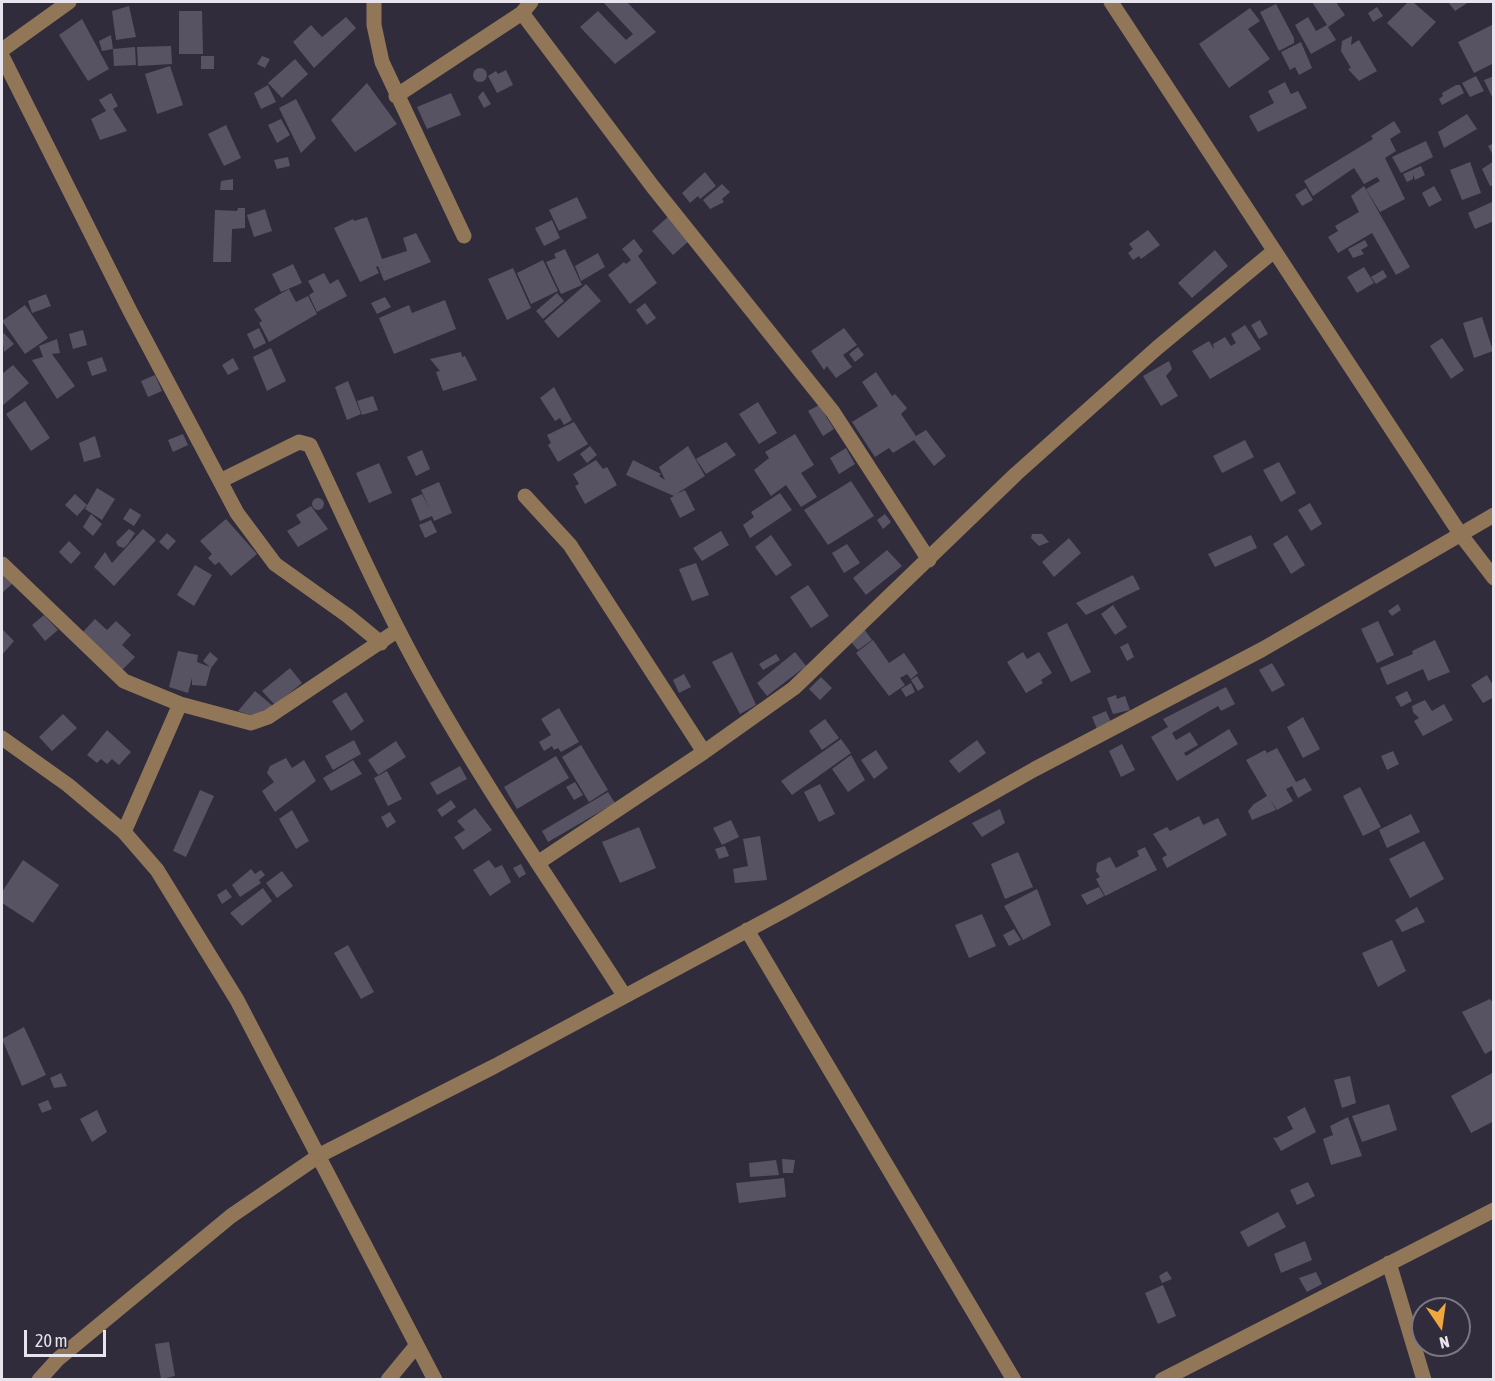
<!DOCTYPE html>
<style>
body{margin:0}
#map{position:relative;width:1495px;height:1381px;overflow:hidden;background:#312c3b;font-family:"Asap Condensed",sans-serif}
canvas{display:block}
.frame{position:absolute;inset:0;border:3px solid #e7e4ed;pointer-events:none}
.north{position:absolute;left:1411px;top:1297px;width:60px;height:60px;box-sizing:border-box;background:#312c3b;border:2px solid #7a7682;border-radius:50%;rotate:167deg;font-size:16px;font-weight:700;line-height:24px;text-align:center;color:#e7e4ed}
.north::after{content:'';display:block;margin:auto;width:21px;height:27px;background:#efa73e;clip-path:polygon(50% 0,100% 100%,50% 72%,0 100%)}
.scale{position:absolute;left:24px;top:1330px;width:82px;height:27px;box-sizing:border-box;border:3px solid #e7e4ed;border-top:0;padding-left:8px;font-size:18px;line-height:21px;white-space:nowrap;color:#e7e4ed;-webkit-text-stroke:4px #312c3b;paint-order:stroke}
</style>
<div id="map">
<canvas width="1495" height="1381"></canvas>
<div class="frame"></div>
<div class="north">N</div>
<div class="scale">20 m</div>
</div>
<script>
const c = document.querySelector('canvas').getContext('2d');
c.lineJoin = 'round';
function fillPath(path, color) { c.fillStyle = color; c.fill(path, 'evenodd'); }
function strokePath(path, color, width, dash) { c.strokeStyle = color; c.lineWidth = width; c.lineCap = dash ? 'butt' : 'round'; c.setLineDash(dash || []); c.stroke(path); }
fillPath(new Path2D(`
 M603 2H627L656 32 615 64 580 27 598 11 626 40 633 34Z
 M1312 2H1336L1345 15 1328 27 1336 40 1311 54 1295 25 1308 17 1316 31 1327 25Z
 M1408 2H1413L1436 22 1412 47 1387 23Z
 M1448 2H1469L1455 11Z
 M1276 4 1294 38V43L1279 51 1260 12Z
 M129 6 136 37 116 40 112 11Z
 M1377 7 1383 16 1373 22 1368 13Z
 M1250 8 1260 21 1248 29 1270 59 1229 88 1199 44Z
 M179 11H202L203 54H179Z
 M346 17 356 28 314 68 293 42 311 25 322 37Z
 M82 19 109 69 88 81 59 35Z
 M1494 24V63L1474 73 1458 42Z
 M111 35 113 49 102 51 99 41Z
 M1352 36 1351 45 1359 40 1377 71 1359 81 1348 69 1351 68 1341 51 1342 41Z
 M1301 42 1312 68 1299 75 1295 67 1290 70 1281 52Z
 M171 46 172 64 138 66 137 47Z
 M135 47 136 65 114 66 113 49Z
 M201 56H214V69H201Z
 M262 56 270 59 265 68 257 64Z
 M295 59 308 74 282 98 268 83Z
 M170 66 183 105 157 114 145 74Z
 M473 75a7 7 0 1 1 14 0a7 7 0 1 1-14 0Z
 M506 70 513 85 497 93 488 76 496 71 498 74Z
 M1476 76 1484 91 1470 97 1462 83Z
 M1494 76V101L1484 80Z
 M1285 82 1291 94 1298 91 1307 108 1258 132 1249 116 1274 103 1268 91Z
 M367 83 397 124 355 152 331 120Z
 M268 85 276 102 261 109 254 93Z
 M1456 85H1460L1464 93 1442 105 1439 99 1443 96 1442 93Z
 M483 91 491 104 484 108 478 97Z
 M111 93 118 106 113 109 127 131 100 140 91 119 106 111 99 100Z
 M451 93 461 115 427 129 417 107Z
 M296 99 316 138 301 153 279 108Z
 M1467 114 1477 129 1444 148 1438 132Z
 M281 119 290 135 277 143 268 125Z
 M1394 121 1401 132 1390 139 1396 151 1385 158 1405 199 1380 212 1366 189 1380 181 1377 177 1364 184 1354 168 1313 196 1304 181 1373 139 1371 136Z
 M226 125 241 158 224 166 208 134Z
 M1426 141 1433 157 1401 173 1392 157Z
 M1494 143V157L1488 146Z
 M288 157 290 166 277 169 274 160Z
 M1494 161V185L1490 186 1482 169Z
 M1470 162 1481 193 1462 200 1450 170Z
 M1421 166 1425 175 1415 180 1413 174V179L1407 182 1403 174Z
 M705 172 716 186 700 199 698 196 690 203 682 193Z
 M233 179V190H220L221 181Z
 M722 184 730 192 722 199 724 202 710 209 703 200Z
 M1364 186 1410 267 1396 275 1372 233 1338 253 1328 237 1338 231 1335 226 1359 212 1351 196Z
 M1434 186 1442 200 1429 207 1422 193Z
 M1306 188 1313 200 1302 206 1295 195Z
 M577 197 587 218 559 231 549 210Z
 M1494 201V221L1475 229 1468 213Z
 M238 208H245V228L232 229 231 262H213L215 210 237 211Z
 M265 209 272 231 254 237 247 215Z
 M669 216 690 240 673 255 652 231Z
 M367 217 382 259 407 251 403 238 416 233 431 262 384 281 378 266 376 267 379 273 360 282 334 228 353 219 354 221Z
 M552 220 560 238 544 246 535 228Z
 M1148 230 1160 245 1141 259 1139 256 1133 260 1128 253 1133 249 1129 244Z
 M634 239 643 251 638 256 657 283 630 304 608 275 624 262 626 264 631 260 622 249Z
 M1365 240 1368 246 1361 250 1364 254 1353 258 1348 249Z
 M565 249 582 285 561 294 546 262 556 258 554 254Z
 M1215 250 1228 266 1192 298 1178 283Z
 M598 253 605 267 581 281 575 266Z
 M543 260 558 291 531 304 517 273Z
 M293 264 302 283 281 292 272 274Z
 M1364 267 1374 283 1357 293 1347 277Z
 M513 268 531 308 507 320 488 279Z
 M1383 270 1387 277 1376 284 1371 277Z
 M324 273 330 284 338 279 347 296 317 312 309 295 314 292 308 281Z
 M586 284 601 301 558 338 544 321Z
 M289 289 296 302 308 296 317 314 269 342 259 323 262 321 254 309Z
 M557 293 564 301 543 319 536 311Z
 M46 294 51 306 32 313 28 301Z
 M385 297 391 307 377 314 371 303Z
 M445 300 456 329 394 354 379 318 409 305 412 313Z
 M645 303 656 318 647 325 636 310Z
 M25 305 48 338 25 354 2 321Z
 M1482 317 1493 351 1474 358 1463 323Z
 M1260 320 1268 334 1259 339 1251 325Z
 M1245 325 1261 349 1210 379 1192 351 1209 341 1214 349 1213 344 1225 337 1231 346 1236 343 1231 334Z
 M259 328 266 343 254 349 247 334Z
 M844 328 857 345 843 355 852 367 836 378 827 366 824 370 811 351Z
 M83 330 87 345 73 349 69 334Z
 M4 333 14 344 4 352 2 336Z
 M1442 338 1464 370 1451 379 1430 346Z
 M57 339 60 353 52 354 75 386 57 399 32 360 43 357 39 346Z
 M858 347 864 355 855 362 849 354Z
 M271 348 286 381 267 391 253 357Z
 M461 352 462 357 465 356 477 380 443 391 436 372 440 371 430 359Z
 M102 357 107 371 92 376 87 362Z
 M233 358 239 369 228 375 222 365Z
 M1169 361 1172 369 1166 376 1178 396 1161 406 1143 376Z
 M13 365 29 383 2 406V374Z
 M876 372 892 396 895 394 907 408 901 414 916 436 926 430 946 456 934 466 914 440 893 453 889 448 875 457 852 422 878 406 862 382Z
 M155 375 162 391 148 397 141 381Z
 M348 381 361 414 347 420 335 387Z
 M554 387 572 420 564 425 560 418 555 421 540 398Z
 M373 396 378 410 362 415 357 401Z
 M25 401 50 438 31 451 6 414Z
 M758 402 777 433 759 444 739 414Z
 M819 405 834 429 823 436 808 411Z
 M574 422 588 444 558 462 548 445 551 443 547 435Z
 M183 434 188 445 173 452 168 440Z
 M795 434 814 465 801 473 817 497 801 507 786 485 771 496 754 470 769 458 765 452Z
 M95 436 101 457 84 462 79 443Z
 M1245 440 1254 457 1222 473 1213 456Z
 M726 442 736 455 706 474 696 459Z
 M590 446 597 455 587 463 580 454Z
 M688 446 705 476 676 494 685 490 695 510 680 518 670 498 674 496 626 475 633 460 661 474 659 476 665 480 659 467Z
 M846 448 855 464 839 474 830 458Z
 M422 450 430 469 416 476 407 457Z
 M596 460 603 469 607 467 617 485 585 504 575 486 579 484 573 474Z
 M1279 462 1296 493 1281 502 1263 470Z
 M379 463 392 493 369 503 356 473Z
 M851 481 874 516 828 545 804 510Z
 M439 482 452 513 434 521 432 516 420 521 411 499 422 494 430 510 421 490Z
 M97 488 115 499 102 520 85 509Z
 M780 493 792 510 750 538 743 525 754 517 751 512Z
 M75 494 87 505 77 516 65 505Z
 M312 504a6 6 0 1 1 12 0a6 6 0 1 1-12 0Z
 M1310 503 1322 524 1311 531 1298 510Z
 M311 506 328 529 298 547 287 531 301 523 296 515Z
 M130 508 141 515 134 526 123 519Z
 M91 514 102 524 93 536 83 527Z
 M885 514 891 522 883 529 877 520Z
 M226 519 257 554 231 576 219 562 215 565 208 558 212 554 200 541Z
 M431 520 437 532 425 538 419 525Z
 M129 529 135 533 128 544 124 548 118 546 116 542Z
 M143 529 156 540 114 586 94 567 105 552 112 563Z
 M721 531 729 545 702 561 693 548Z
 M167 533 176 541 168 550 159 542Z
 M1032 534H1042L1049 542 1039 546 1031 538Z
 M771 535 792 565 776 576 755 547Z
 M1251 535 1257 548 1215 567 1208 554Z
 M1287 535 1305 565 1291 574 1273 544Z
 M1069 538 1081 553 1054 577 1042 562Z
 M69 541 81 553 71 564 59 552Z
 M847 544 860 563 844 573 832 553Z
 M887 550 902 566 866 595 853 578Z
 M696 563 709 595 692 601 679 569Z
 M195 565 212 575 194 606 177 595Z
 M2 567 14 582 2 593Z
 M1133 575 1140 589 1086 615 1076 603Z
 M808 585 829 616 811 628 790 597Z
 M1398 604 1401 610 1392 616 1388 611Z
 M1113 605 1127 627 1115 635 1101 614Z
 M44 615 58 630 45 641 32 625Z
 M95 619 107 630 116 621 131 635 122 645 135 657 121 671 81 634Z
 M1378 621 1394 655 1377 663 1361 629Z
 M1067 623 1091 672 1071 682 1047 633Z
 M2 629 14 641 2 655Z
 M864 629 872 640 858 650 850 641Z
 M873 640 889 663 904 653 918 673 911 679 907 674 900 678 905 685 889 696 856 653Z
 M1435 640 1450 672 1428 681 1423 669 1387 685 1380 668 1413 654 1412 651Z
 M1128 643 1134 657 1127 661 1120 647Z
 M178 651 198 655 197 662 210 667 203 661 210 652 218 659 211 668 206 686 192 685V678L188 693 169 687Z
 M732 652 756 705 740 714 712 662Z
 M795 652 806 666 767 696 757 683Z
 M1023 652 1027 659 1039 652 1052 673 1041 680 1043 683 1026 693 1007 662Z
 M776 654 780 660 763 670 759 664Z
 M1272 663 1285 685 1272 692 1259 670Z
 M290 668 302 683 275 705 262 691Z
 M684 674 691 687 679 693 673 680Z
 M1487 675 1494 687V697L1483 703 1471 685Z
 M917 676 924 687 918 691 911 680Z
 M821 677 832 688 820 700 809 689Z
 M911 683 915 692 906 697 901 689Z
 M1226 687 1235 704 1221 711 1218 706 1172 733 1176 740 1190 732 1198 745 1184 753 1186 756 1229 729 1238 744 1177 781 1151 737 1168 727 1163 719Z
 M255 691 273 706 259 718 238 711Z
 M1407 691 1412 701 1401 707 1395 697Z
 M346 692 364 721 351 731 332 701Z
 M1116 695 1117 699 1125 696 1130 710 1113 714 1107 698Z
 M1425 700 1432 711 1444 704 1453 720 1423 736 1414 721 1419 718 1413 712 1412 706Z
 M559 708 579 742 561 752 558 748 554 750 552 746 544 751 539 742 551 735 541 719Z
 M1106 711 1111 722 1097 729 1092 717Z
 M63 714 77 728 52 751 39 737Z
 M1303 717 1320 749 1303 758 1287 727Z
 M825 719 839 738 822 750 809 731Z
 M107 730 131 752 119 765 112 759 107 764 101 759 97 763 87 755Z
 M841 739 851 753 792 795 781 781Z
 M354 740 361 754 333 770 325 756Z
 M977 740 986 753 959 773 949 761Z
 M396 741 406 757 378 775 368 760Z
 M1122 744 1135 770 1121 777 1109 751Z
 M581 745 608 790 589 802 562 757Z
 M1277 748 1296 782 1305 778 1312 790 1298 798 1292 786 1286 789 1293 801 1277 810 1270 799 1276 810 1252 820 1248 811 1254 804 1267 796 1246 760 1265 750 1267 753Z
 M876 750 888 768 874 779 861 760Z
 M1393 751 1399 764 1387 770 1381 756Z
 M851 755 865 780 848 792 832 769Z
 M556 756 569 778 517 809 504 787Z
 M286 758 292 768 304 760 316 781 275 812 262 791 274 782 267 773 270 766Z
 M353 760 362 774 331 791 323 778Z
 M460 766 467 779 437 795 430 783Z
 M387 771 402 799 388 806 374 778Z
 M575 782 583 795 574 800 566 787Z
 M820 784 835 814 819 822 804 792Z
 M1360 787 1381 827 1363 836 1343 796Z
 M200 790 214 796 186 857 173 851Z
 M608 792 615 803 548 842 542 831Z
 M451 800 456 807 442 817 437 810Z
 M475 808 492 830 463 850 454 837 465 830 457 821Z
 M1000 809 1005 823 982 837 972 823Z
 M292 810 309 841 296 849 279 819Z
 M390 812 396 822 387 828 381 817Z
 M1411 814 1420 832 1387 848 1379 830Z
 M1199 816 1203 825 1218 818 1227 835 1167 868 1162 858 1167 855 1153 834 1167 827 1170 831Z
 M731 820 739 837 722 845 713 828Z
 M639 827 656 868 620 883 602 842Z
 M760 836 767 880 735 883 733 869 748 866 743 839Z
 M1424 841 1444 879 1410 898 1389 859Z
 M725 846 729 856 719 859 715 849Z
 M1145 847 1157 870 1105 896 1096 879 1100 877 1096 871 1097 863 1110 857 1116 868 1139 856 1137 851Z
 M1018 852 1033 887 1005 899 991 864Z
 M23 860 59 885 33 923 2 903V892Z
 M489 860 495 868 502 865 511 882 490 896 473 870Z
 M521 864 526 874 519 878 513 868Z
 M251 869 255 874 261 870 265 875 259 880 261 883 240 897 232 885Z
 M282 871 293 886 277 898 266 883Z
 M1099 887 1104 896 1087 905 1081 895Z
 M263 888 272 901 242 926 230 913Z
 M226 889 232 897 222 904 217 895Z
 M1037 889 1051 925 1023 940 1004 906Z
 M1417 907 1425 922 1402 932 1395 920Z
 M982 914 996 946 969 958 955 925Z
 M1014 929 1021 940 1009 946 1003 935Z
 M1392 940 1406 971 1378 987 1362 953Z
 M348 945 374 992 361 999 334 953Z
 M1490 999 1494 1004V1049L1485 1054 1462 1012Z
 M24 1027 46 1075 22 1086 2 1039Z
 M1494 1072V1121L1471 1133 1451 1096Z
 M61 1073 67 1086 54 1088 50 1078Z
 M1350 1076 1356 1103 1342 1108 1334 1080Z
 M48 1100 52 1109 42 1113 38 1104Z
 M1389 1104 1397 1130 1362 1142 1352 1116Z
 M1305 1107 1316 1132 1281 1151 1273 1137 1276 1138 1293 1129 1287 1117Z
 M97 1110 107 1132 92 1142 80 1119Z
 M1348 1117 1362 1156 1331 1165 1323 1139 1333 1135 1330 1126Z
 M782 1159 795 1160 793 1173H783Z
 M776 1160 779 1175 750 1177 749 1163Z
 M784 1178 786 1197 739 1203 736 1183Z
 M1308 1182 1315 1196 1297 1205 1290 1190Z
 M1278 1212 1286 1227 1248 1247 1240 1232Z
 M1305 1241 1312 1260 1281 1273 1274 1254Z
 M1167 1271 1172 1279 1162 1283 1159 1276Z
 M1316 1272 1322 1284 1307 1292 1299 1278Z
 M1163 1285 1176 1316 1158 1324 1145 1293Z
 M169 1342 175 1376 161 1379 155 1344Z`), '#585363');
strokePath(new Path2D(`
 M374 2V25L382 62 464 236
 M1111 2 1461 535 1494 578
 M522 13 653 187 833 412 929 560
 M2 50 69 2
 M2 56 130 311 237 513 275 564 348 616 381 643
 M396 96 522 13 531 2
 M220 481 299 442 310 445C349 527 385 610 430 689 489 794 559 893 624 995
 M525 496 570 545 704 752
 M2 564 124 681 180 704 251 723 268 717 398 630
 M2 738 68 785 124 832 157 870 237 1000 435 1380
 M124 832 180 704
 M539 862 704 752 794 688 1016 474 1157 348 1274 251
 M747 930 1014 1380
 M1389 1263 1424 1380
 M39 1380 58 1359 231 1216 320 1155 495 1066 789 908 1035 769 1263 649 1494 515
 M388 1380 416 1346
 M1162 1380 1494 1210`), '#917758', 15);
</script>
